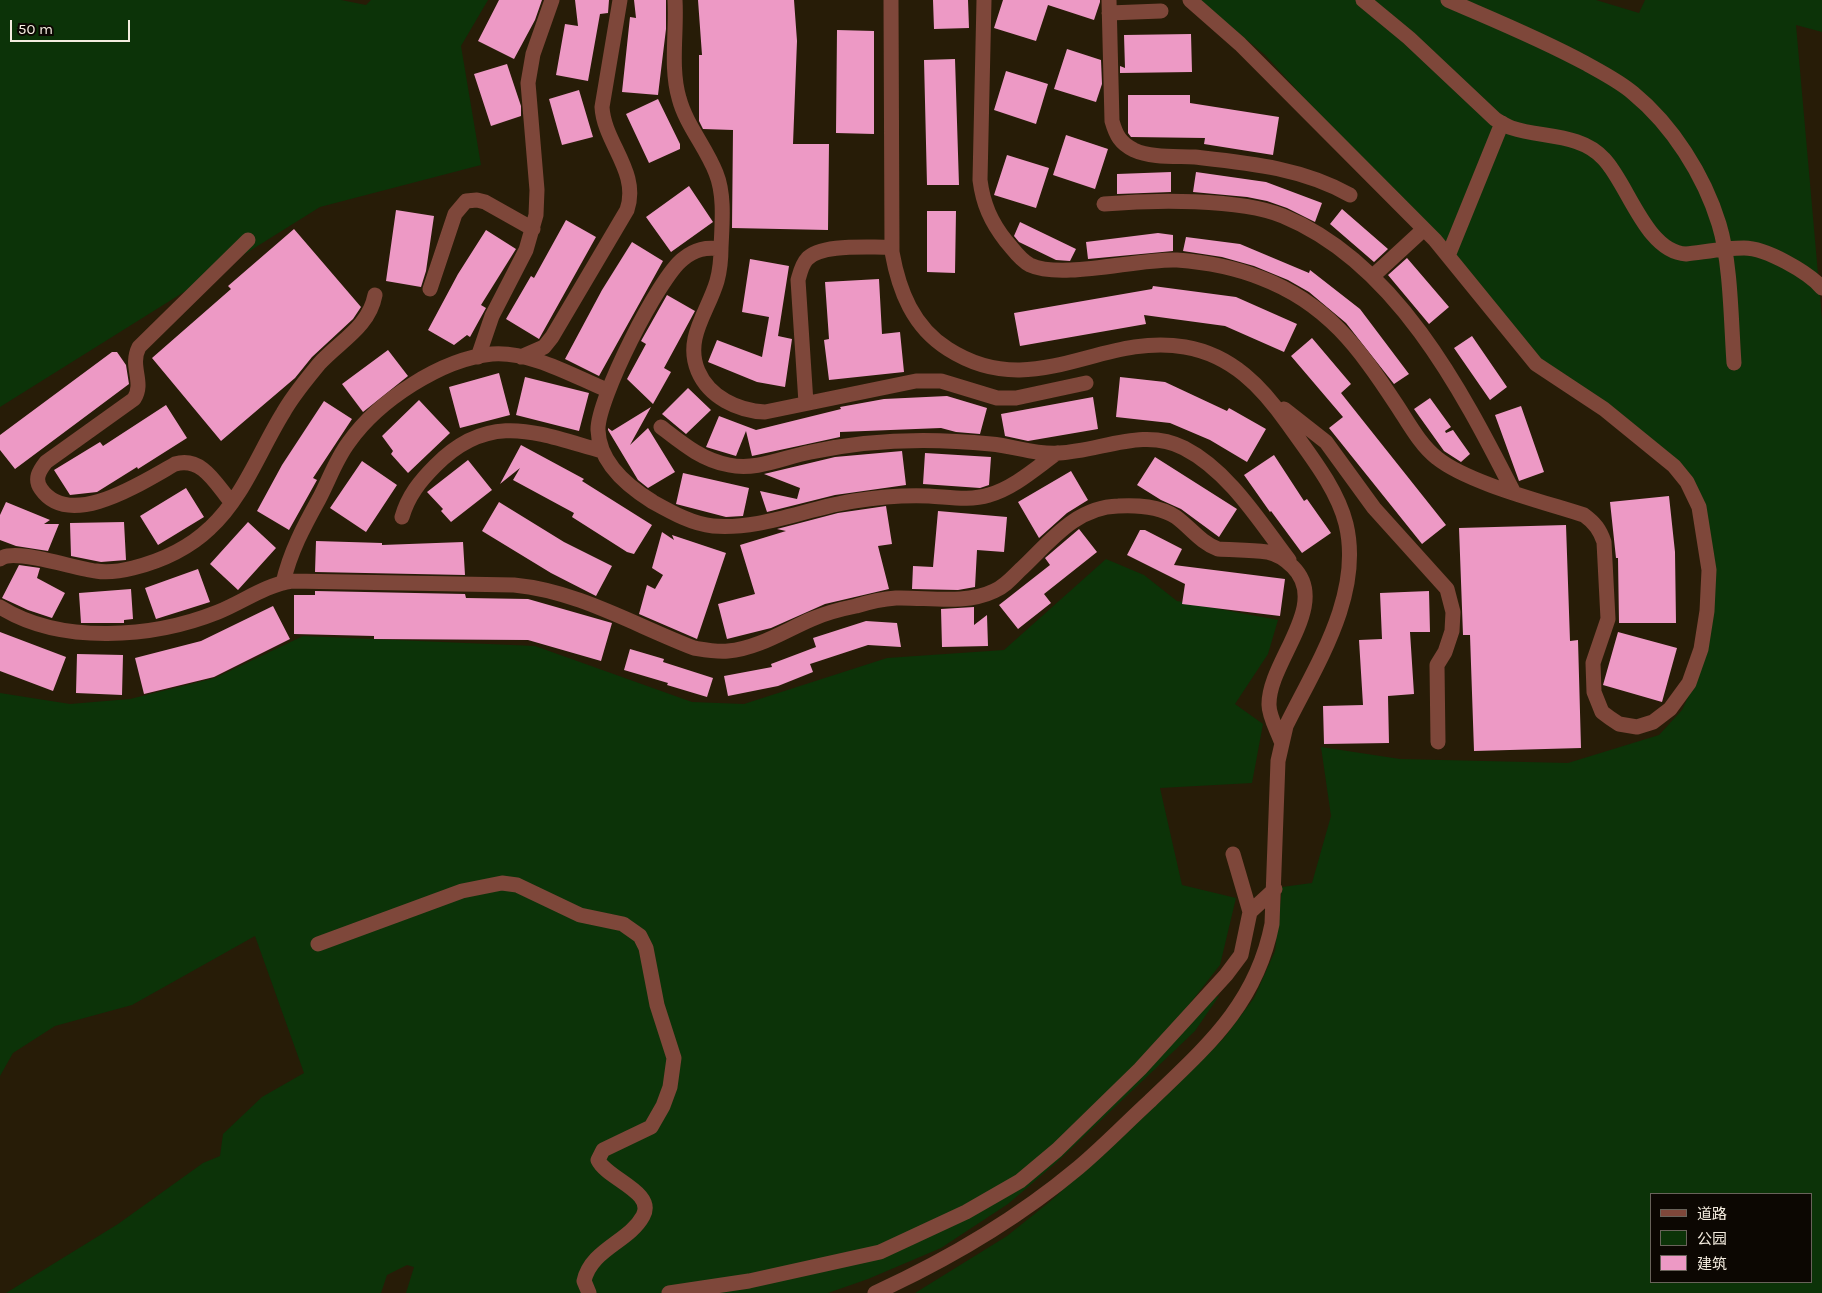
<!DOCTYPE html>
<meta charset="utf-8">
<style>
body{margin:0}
#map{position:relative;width:1822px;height:1293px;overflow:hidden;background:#271c07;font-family:Karla,"Noto Sans SC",sans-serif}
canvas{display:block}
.legend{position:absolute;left:1650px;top:1193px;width:162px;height:90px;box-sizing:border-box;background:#0c0702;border:1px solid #69635a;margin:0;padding:6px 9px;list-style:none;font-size:15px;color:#f4ecdf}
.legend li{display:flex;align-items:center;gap:10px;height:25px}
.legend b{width:25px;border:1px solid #69635a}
.scale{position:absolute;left:10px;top:20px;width:120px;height:22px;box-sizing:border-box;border:2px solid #f4ecdf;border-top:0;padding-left:6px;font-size:15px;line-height:18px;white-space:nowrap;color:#f4ecdf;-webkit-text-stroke:4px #0c0702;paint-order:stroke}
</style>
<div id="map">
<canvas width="1822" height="1293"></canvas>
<ul class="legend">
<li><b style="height:6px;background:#7e473a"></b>道路</li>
<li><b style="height:14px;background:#0c3308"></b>公园</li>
<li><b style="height:14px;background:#ed99c5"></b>建筑</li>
</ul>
<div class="scale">50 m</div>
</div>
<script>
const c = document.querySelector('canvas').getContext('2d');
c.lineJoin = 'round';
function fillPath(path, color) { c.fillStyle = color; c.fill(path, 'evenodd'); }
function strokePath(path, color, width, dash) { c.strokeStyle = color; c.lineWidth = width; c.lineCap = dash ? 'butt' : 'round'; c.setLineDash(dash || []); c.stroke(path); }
fillPath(new Path2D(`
 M0 0H341L366 5 371 0H488L461 46 481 165 320 207 0 407Z
 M1199 0H1596L1639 13 1645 0H1822V32L1796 25 1822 319V1293H915L1007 1236 1053 1199 1223 1039 1254 998 1275 951 1282 887 1312 883 1331 816 1321 747 1400 759 1568 763 1659 735 1682 710 1697 678 1713 567 1693 482 1541 359 1265 55ZM1651 1194H1811V1282H1651Z
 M1106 559 1144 575 1177 601 1278 620 1268 654 1235 704 1263 724 1252 783 1160 788 1182 885 1236 898 1220 965 1188 1006 1219 996 1195 1031 1057 1162 1008 1204 941 1248 868 1279 828 1293H406L414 1267 407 1265 387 1275 381 1293H6L118 1224 203 1163 220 1156 223 1134 262 1097 304 1073 255 936 132 1005 55 1026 13 1053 0 1076V693L70 704 130 699 215 678 303 636 535 646 692 702 744 704 887 658 1004 650Z`), '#0c3308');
fillPath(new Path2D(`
 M499 0H542L535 20 514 59 478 41Z
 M575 0H609L608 13 600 14 588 81 556 75 565 24 578 26Z
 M634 0H666V29L658 95 622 92 630 17 636 18Z
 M698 0H794L797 41 793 144H829L828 230 732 228 733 130 703 129 699 121V55H702Z
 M933 0H968L969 28 934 29Z
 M1003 0H1100V2L1094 20 1048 5 1036 41 994 28Z
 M837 30 874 31V134L836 133Z
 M1191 34 1192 72 1120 73V66L1125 68 1124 35Z
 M1067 49 1101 60 1102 84 1096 102 1054 89Z
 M955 59 959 185H927L924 60Z
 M507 64 521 106V116L491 126 474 74Z
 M1006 71 1048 84 1036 124 994 110Z
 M579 90 593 137 562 145 549 99Z
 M1128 95H1190V103L1279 117 1273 155 1204 144 1205 138 1131 137 1128 133Z
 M658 99 680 144V149L649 163 626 114Z
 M1066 135 1108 149 1095 189 1053 175Z
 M1007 155 1049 168 1036 208 994 195Z
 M1171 172V192L1117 194V174Z
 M1196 172 1266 182 1322 203 1315 222 1287 208 1267 201 1247 197 1193 192Z
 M689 186 713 222 671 252 646 217Z
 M1342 209 1388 249 1374 262 1330 224Z
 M396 210 434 216 426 271 421 287 386 281Z
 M927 211H956L955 273 927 272Z
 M566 220 596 237 539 339 506 319 531 276 534 278Z
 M1020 222 1076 249 1070 261 1056 260 1019 242 1014 236Z
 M294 229 361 307 353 319 312 357 295 378 221 441 152 358 231 289 228 286Z
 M486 230 516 249 481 305 486 308 470 337 467 335 454 345 428 330 458 274Z
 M1158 233 1173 235V251L1088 259 1086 242Z
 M1186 237 1240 244 1309 273 1310 270 1360 309 1409 374 1394 384 1346 323 1309 292 1288 280 1254 266 1222 257 1183 251Z
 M632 242 663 261 599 376 565 359 602 290Z
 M1407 258 1449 307 1429 324 1388 275Z
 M750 259 789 266 778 336 792 339 785 387 757 382 708 362 717 340 762 357 769 317 742 312Z
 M879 279 882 334 900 332 904 372 829 380 824 340 829 339 825 282Z
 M1153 286 1236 297 1297 324 1284 352 1225 326 1144 315 1146 324 1020 346 1014 313 1152 289Z
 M667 295 695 311 664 368 671 372 653 404 627 379 646 344 641 341Z
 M1472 336 1507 387 1490 400 1454 348Z
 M1312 338 1351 384 1341 393 1446 525 1422 544 1329 428 1343 417 1291 356Z
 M388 350 408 376 363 412 342 384Z
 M112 352H117L126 365 129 384 15 469 0 450V435Z
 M499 373 510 415 460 428 449 387Z
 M525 377 589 393 579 431 516 415Z
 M1120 377 1165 382 1227 411 1229 408 1266 429 1247 462 1210 440 1170 423 1116 417Z
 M688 388 711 410 686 434 662 414Z
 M947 396 987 408 980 434 956 432 941 428 840 432V437L752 456 746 431 736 456 706 447 719 416 756 430 841 409 840 407 884 399Z
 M1093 397 1098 429 1028 441 1005 436 1001 414Z
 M1430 398 1451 427 1445 431 1446 433 1453 430 1470 454 1461 462 1444 451 1414 409Z
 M419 400 450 433 408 473 391 454 393 451 382 436Z
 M324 401 352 419 313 478 317 480 289 530 257 511 282 465Z
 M166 405 187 438 138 469 137 467 97 492 70 495 54 470 100 442 103 446Z
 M1521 406 1544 472 1519 481 1495 415Z
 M651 407 630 445 648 428 675 472 648 488 638 480 608 430V428L612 431Z
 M521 445 584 479 582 481 652 525 634 554 627 552 572 517 574 513 513 480 520 468 500 484Z
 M902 451 906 485 835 495 767 512 760 491 797 499 800 488 764 474 835 457Z
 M925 453 991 457 989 485 980 488 923 484Z
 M1274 455 1304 501 1307 499 1331 533 1302 553 1271 511 1270 512 1244 475Z
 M1155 457 1237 509 1219 537 1181 509 1161 500 1137 485Z
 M468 460 492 490 451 522 441 511 443 509 427 492Z
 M362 461 397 485 366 532 330 508Z
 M1071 471 1088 500 1067 513 1039 538 1018 502Z
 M683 473 749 488 743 516 726 517 676 504Z
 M186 488 204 517 158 545 140 516Z
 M1669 496 1675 552 1676 623H1619L1618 558H1616L1610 502Z
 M6 502 50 520 44 524H59L48 551 16 546 0 540V515Z
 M499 502 564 542 612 566 596 596 551 573 482 531Z
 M886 506 892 544 878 546 889 589 825 604 771 628 727 639 718 604 755 594 740 545 786 531 777 529 838 513Z
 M938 511 1007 517 1004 552 977 550 975 587 958 590 912 589 913 566 933 567Z
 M124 522 126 560 101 562 71 556 70 523Z
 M248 522 276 548 238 590 210 564Z
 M1566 525 1570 641 1578 640 1581 748 1474 751 1470 635H1463L1459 528Z
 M1079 529 1097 552 1044 594 1051 603 1018 629 999 605 1050 565 1045 558Z
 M1140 530H1145L1182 549 1174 565 1285 579 1280 616 1182 604 1185 584 1127 555Z
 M662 532 674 540 672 535 726 553 697 639 639 614 647 585 655 589 663 575 652 568Z
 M316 541 382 543V545L463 542 465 575 315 572Z
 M19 565 40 568 37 578 65 593 52 618 28 610 2 598Z
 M198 569 210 602 156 619 145 588Z
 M131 589 133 619 124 620V623H81L79 593Z
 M315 591 465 594 466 598 528 599 612 623 601 661 528 640 374 639V636L294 634V595H315Z
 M1429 591 1430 632H1410L1414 694 1388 696 1389 743 1324 744 1323 706 1363 705 1359 640 1382 639 1380 593Z
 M273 606 290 639 214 677 144 694 135 658 201 641Z
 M974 607V625L987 615 988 646 942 647 941 609Z
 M866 621 897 623 901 647 868 645 810 664 813 672 778 686 728 696 724 676 772 667 771 664 816 647 813 638Z
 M0 632 66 657 53 691 0 671Z
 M1618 632 1677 648 1662 702 1603 685Z
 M630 649 664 659 663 662 713 678 707 697 667 685 668 683 624 670Z
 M77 654 123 655 122 695 76 693Z`), '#ed99c5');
strokePath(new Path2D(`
 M675 0C677 32 670 67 679 98 686 125 706 147 716 173 725 195 722 224 721 248 721 259 720 270 717 281 708 312 684 338 698 371 709 397 738 411 765 412L916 381H941L997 398H1016L1086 383
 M984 0 980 180C983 204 991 222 1006 241 1013 249 1020 260 1030 265 1062 280 1139 258 1177 260 1204 262 1236 268 1261 278 1327 303 1359 348 1396 404 1408 422 1420 445 1437 458 1468 483 1544 502 1584 515 1595 523 1600 530 1604 542L1608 619 1593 663 1594 692 1602 712 1610 718 1619 724 1637 727 1653 722 1670 709 1689 683 1701 649 1707 611 1709 570 1699 507 1687 482 1674 466 1604 409 1536 364 1435 240 1240 44 1190 0
 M1109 0 1112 121C1116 135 1120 143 1134 150 1151 158 1176 156 1195 157 1249 163 1302 168 1350 195
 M1363 0 1409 38 1495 119C1500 122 1506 126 1512 128 1542 138 1581 133 1604 159 1628 184 1646 252 1686 254 1704 252 1725 248 1744 248 1766 248 1808 272 1822 288
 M1448 0C1494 20 1541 39 1585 63 1601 72 1619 81 1633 93 1672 125 1704 175 1719 224 1731 263 1731 322 1734 363
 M1109 13 1161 11
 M1104 204C1152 200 1239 198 1283 216 1395 262 1461 389 1513 491
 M721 249C706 247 695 249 683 259 659 277 597 400 598 430 599 463 627 486 653 502 671 512 692 524 713 526 761 530 807 508 854 501 879 497 904 495 929 496 949 497 970 501 989 495 1014 488 1036 468 1057 453
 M1448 256 1502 123
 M1373 276 1424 229
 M430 289 455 214 466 201 477 200 485 202 533 229
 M478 357 492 316 526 250 536 215 537 190 528 83 533 54 552 0
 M521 357 544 347 552 337 627 210C640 172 604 143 602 107L620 0
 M806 403 798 280C800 273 802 264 807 259 821 243 871 248 892 247
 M1284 409 1326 442 1374 508 1447 589 1453 612 1452 631 1445 652 1437 665 1438 742
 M661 427C683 444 702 460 729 465 757 471 784 457 811 452 870 439 932 438 991 444 1014 446 1036 455 1059 453 1101 451 1144 427 1184 448 1229 471 1260 522 1289 560
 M231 502C216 484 202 456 175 464 144 481 70 531 41 489 34 479 39 471 46 462L134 399C145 382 129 367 139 347L248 240
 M402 517C408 496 420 481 435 466 490 410 537 433 602 451
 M0 559C14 547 75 569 96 571 108 573 121 571 133 568 161 561 189 548 210 528 243 498 260 450 283 413 293 395 306 380 319 364 340 341 369 327 375 295
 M283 583C290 552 304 526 319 499 329 480 336 459 349 442 378 401 441 359 492 354 531 351 573 376 607 390
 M0 607C61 645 153 638 218 612 243 602 265 585 292 581L514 585C578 591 634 625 694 648 706 650 716 652 728 651 757 649 786 630 812 619 826 613 841 609 856 606 869 602 883 599 896 598 927 597 965 605 994 591 1004 587 1012 578 1020 570 1049 543 1075 507 1118 506 1138 505 1159 506 1176 517 1191 528 1200 542 1218 549 1234 550 1251 550 1267 552 1277 554 1286 560 1293 567 1331 605 1268 662 1269 705 1269 716 1277 730 1281 741
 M1233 854 1250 912
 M318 944 462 891 502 883 517 885 580 915 623 924 640 936 646 948 657 1005 674 1058 670 1087 663 1106 651 1127 603 1150 598 1160C607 1179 656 1192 643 1216 629 1242 591 1249 584 1281L589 1293
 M669 1293 749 1281 880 1252 966 1212 1020 1181 1057 1150 1140 1069 1226 975 1241 955 1250 912 1275 889
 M875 1293C947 1260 1017 1219 1078 1168 1103 1147 1126 1123 1150 1101 1206 1047 1256 1005 1272 924L1278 761 1286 726C1316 665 1363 595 1346 524 1337 488 1309 454 1288 424 1262 387 1232 355 1185 347 1100 332 1034 404 948 349 913 327 899 291 892 252L891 0`), '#7e473a', 15);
</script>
